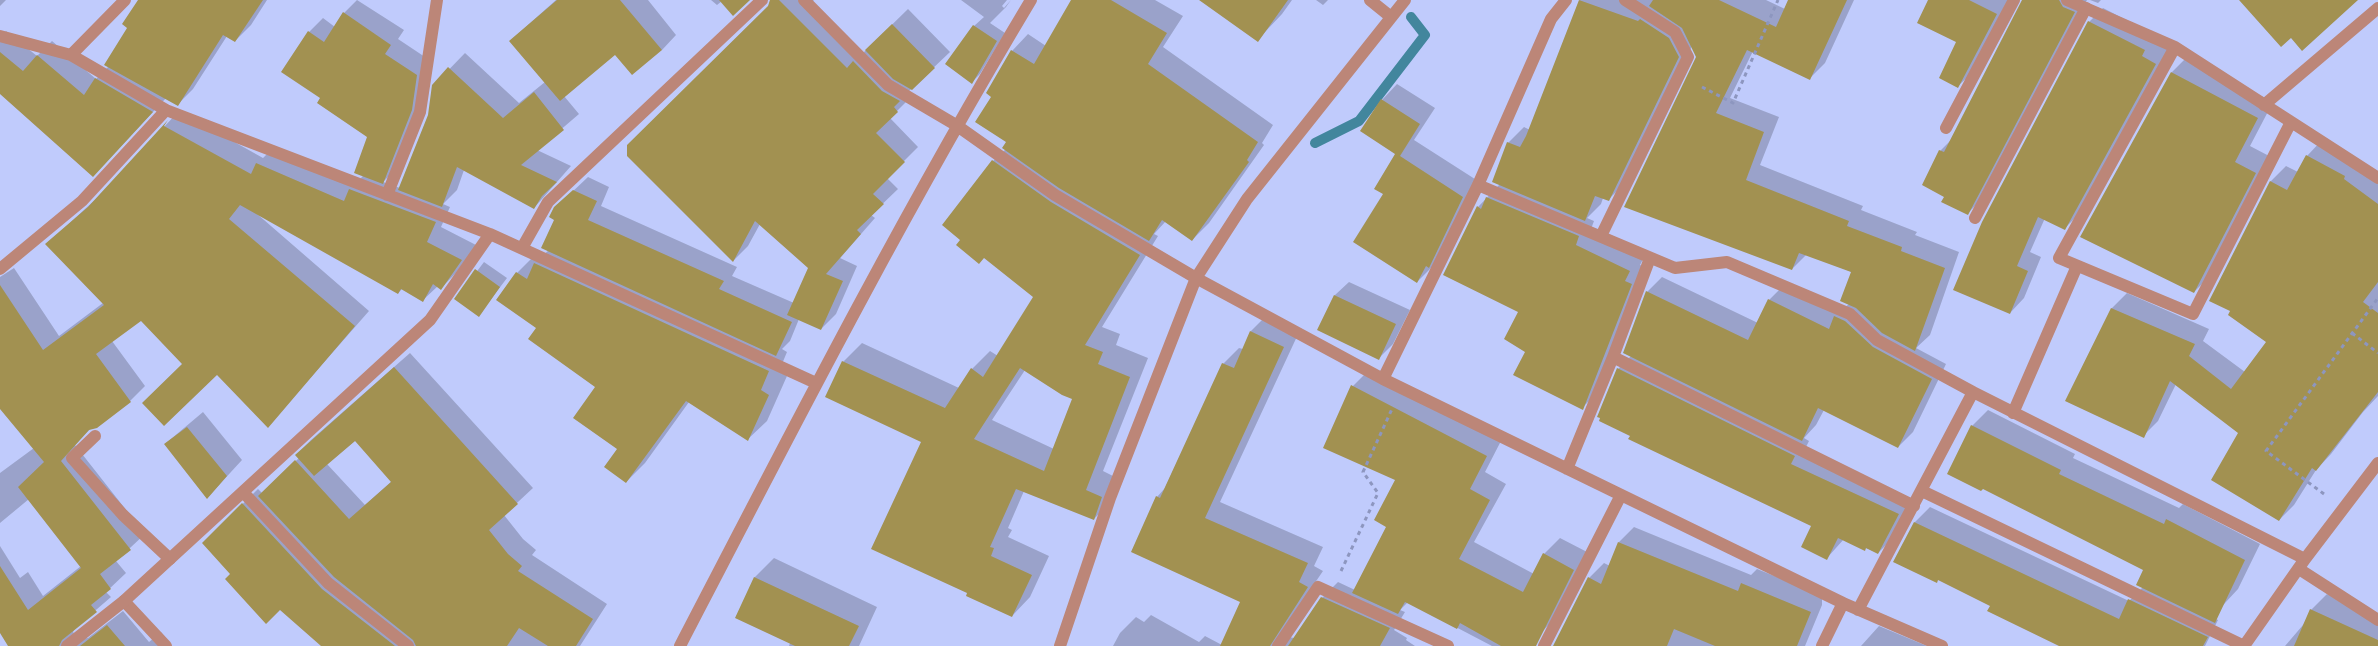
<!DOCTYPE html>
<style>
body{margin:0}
canvas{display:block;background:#c0cbfc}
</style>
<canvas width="2378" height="646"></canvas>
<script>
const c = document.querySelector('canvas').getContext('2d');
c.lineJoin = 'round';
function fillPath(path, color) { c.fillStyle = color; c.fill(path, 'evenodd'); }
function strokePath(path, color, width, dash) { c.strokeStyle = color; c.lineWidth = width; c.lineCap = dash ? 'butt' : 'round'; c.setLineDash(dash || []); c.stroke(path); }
fillPath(new Path2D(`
 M0 0H6L0 6Z
 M155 0H267L251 25 235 41 227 36 193 89 178 104 166 98 107 161 0 92V37L6 31 37 56 52 41 96 79 109 66Z
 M357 0 404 30 398 39 431 61 396 169 383 182 400 188 429 115 434 85 465 53 519 103 545 82 510 41 556 0H648L676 35 662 50 615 53 564 96 579 114 537 150 571 166 534 208 464 170 457 190 443 204 450 207 441 227 476 245 456 273 441 288 438 286 423 300 402 289 398 293 256 213 369 311 268 426 217 373 184 364 141 319 112 341 145 386 130 401 90 429 75 445 145 534 116 561 126 573 106 592 111 597 75 628 73 632 79 639 88 638 123 611 149 642 161 632 172 646H9L0 631V546L20 578 28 572 43 596 81 566 29 499 0 523V473L34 448 0 407V277L14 268 59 336 103 303 47 244 98 197 179 111 263 158 272 149 355 184 363 176 369 137 322 98 309 32 323 18 335 27 344 13Z
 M711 0H749L722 1 717 5Z
 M770 0H814L811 3 862 54 908 9 950 52 908 92 912 96 890 118 918 147 887 178 898 189 871 215 875 218 840 258 857 266 836 314 821 329 799 319 790 341 782 349 787 352 779 371 787 376 767 421 748 439 689 402 645 463 626 482 618 449 597 386 537 328 498 300 517 273 536 254 541 257 549 250 570 194 588 177 609 187 601 206 737 267 732 276 794 303 810 267 760 224 748 246 733 261Z
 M961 0H1007L1002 6 1004 8 1011 0 1006 7 990 23 1005 33 980 74 972 82 974 26 984 17Z
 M1072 0H1155L1183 16 1163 47 1273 125 1262 143 1264 145 1209 223 1192 240 1166 221 1154 234 1158 236 1102 327 1120 334 1116 345 1148 358 1103 471 1119 479 1112 500 1094 519 1024 491 1008 528 1012 530 1008 537 1049 556 1030 597 1012 616 968 593 923 441 843 362 862 343 959 388 972 369 990 351 998 356 1035 297 962 239 993 161 1006 149 1008 142 992 97 1012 51 1028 34 1046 46ZM1025 370 1074 399 1054 449 992 420Z
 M1211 0H1292L1282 14 1264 33Z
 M1316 0H1328L1323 5Z
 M1580 0H1766L1785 9 1790 0H1854L1825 63 1810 78 1753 51 1730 98 1779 117 1760 165 1863 206 1861 210 1917 232 1915 235 1959 252 1930 335 1916 348 1946 364 1913 432 1898 447 1824 410 1816 425 1804 438 1809 441 1805 449 1913 499 1893 538 1878 553 1844 539 1827 558 1813 526 1631 435 1618 369 1631 356 1647 292 1662 277 1758 323 1769 300 1784 285 1839 313 1849 304 1852 272 1807 254 1792 269 1626 207 1697 57 1692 46 1624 184 1608 200 1603 198 1601 204 1587 218 1594 221 1591 229 1645 255 1640 265 1647 268 1598 392 1582 408 1527 352 1519 311 1445 274 1478 207 1500 184 1508 143 1524 127 1530 130Z
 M1930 0H2011L1973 72 1958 86V42Z
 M2023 0H2087L1983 198 1967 214 1946 196 1940 151 1952 139Z
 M2090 0H2101L2098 3Z
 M2103 8 2158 36 2170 50 2079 214 2065 228 2045 218 2030 252 2041 257 2024 298 2010 313 1955 290 2089 22Z
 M2187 57 2273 102 2250 146 2271 157 2210 276 2194 292 2172 72Z
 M1397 84 1435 108 1414 140 1478 181 1433 266 1417 282 1385 194 1397 154 1382 100Z
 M2322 140 2378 178V396L2363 412 2331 454 2316 470 2294 505 2279 520 2240 433 2176 384 2158 421 2143 436 2067 400 2112 308 2127 293 2209 329 2203 341 2245 372 2268 341 2232 310 2211 300 2271 181 2286 166 2298 172 2307 156Z
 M484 262 507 278 479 315 456 299Z
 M1349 282 1410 310 1393 344 1379 358 1319 329 1335 295Z
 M1267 315 1300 330 1220 502 1323 547 1314 566 1323 571 1287 624 1289 637 1294 638 1322 598 1338 582 1355 590 1387 526 1396 480 1353 386 1369 370 1502 439 1485 472 1506 484 1474 542 1534 574 1544 554 1560 538 1589 553 1556 617 1541 633 1534 646H1492L1408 602 1400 610 1405 612 1394 630 1407 638 1406 640 1415 646H1113L1120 633 1136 617 1144 622 1151 615 1199 642 1205 636 1222 645 1242 602 1157 497 1165 488 1223 364 1239 348 1243 349 1251 331Z
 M410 353 533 488 504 515 523 539 536 550 532 555 607 604 580 646H323L280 608 232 574 203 543 258 489 262 493 299 458 296 455 311 440ZM356 440 392 481 365 505 327 464Z
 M1988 410 2075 454 2073 458 2179 508 2183 504 2260 544 2238 589 2212 617 2218 620 2205 646H2062L1991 605 1939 579 1894 561 1915 522 1930 507 2129 601 2143 587 2144 569 1972 426Z
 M203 412 242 460 208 497 165 444Z
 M1634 527 1751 575 1757 569 1822 595V605L1805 646H1571L1589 578 1604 563 1610 566 1619 542Z
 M774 558 877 607 859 646H789L790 643 736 617 755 577Z
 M2327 594 2378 618V646H2285L2303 625 2311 610Z
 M1879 626 1927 646H1861Z`), '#0003');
strokePath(new Path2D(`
 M1315 143 1359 121 1425 35 1411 17`), '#42869d', 10);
fillPath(new Path2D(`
 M138 0H263L235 42 223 35 178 106 104 65 127 28 122 24Z
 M557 0H620L662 50 632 75 615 55 560 101 509 41Z
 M719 0H750L733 16Z
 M770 0H779L847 68 853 61 882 91 900 101 894 107 898 112 876 133 905 162 873 194 884 204 857 230 861 234 826 274 843 281 821 330 787 315 808 268 755 221 733 262 627 156V145L768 6Z
 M1071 0H1111L1167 33 1148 64 1258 142 1247 160 1249 162 1192 241 1162 220 1149 241 1059 188 1002 148 1006 142 975 122 991 97 986 93 1011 50 1034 64Z
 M1199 0H1288L1258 42Z
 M1579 0 1638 21 1640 19 1669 38 1679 57 1609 201 1595 196 1585 221 1492 182 1507 142 1520 147 1526 136Z
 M1653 0H1719L1776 27 1788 0H1847L1810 80 1747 50 1716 113 1764 132 1746 180 1849 221 1847 226 1902 247 1901 251 1945 268 1915 351 1882 333 1856 308 1840 301 1851 272 1799 253 1792 270 1624 207 1696 57 1682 28 1649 6Z
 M1928 0H1969L1997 14 1958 88 1939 78 1956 42 1917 23Z
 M2022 0H2059L2063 7 2075 12 1968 215 1941 202 1944 197 1922 185 1939 150 1944 152Z
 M2239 0H2358L2302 51 2291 38 2281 47Z
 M343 12 391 45 385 54 417 75 412 110 383 184 354 173 367 137 317 103 320 98 281 72 308 31 324 42Z
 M2088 21 2145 50 2142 56 2156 64 2065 230 2038 217 2017 266 2028 271 2010 314 1953 290 1982 222Z
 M892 24 935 68 912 90 893 79 865 50Z
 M973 25 997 41 972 84 945 64Z
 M0 52 23 71 37 55 84 95 95 78 153 112 93 177 0 94Z
 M448 67 503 118 534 92 564 130 521 165 557 182 542 196 534 209 457 167 442 207 398 190 428 115 432 85Z
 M2171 72 2258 118 2235 162 2256 173 2194 293 2080 237Z
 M1381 99 1420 124 1400 156 1463 197 1429 268 1426 266 1417 283 1353 242 1383 194 1374 189 1395 154 1360 131Z
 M168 120 164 126 251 174 256 163 344 201 349 189 436 222 427 242 462 260 441 290 433 284 423 302 401 289 398 294 240 205 229 219 355 326 268 428 217 375 164 426 142 403 182 364 141 321 96 354 131 402 97 428 89 430 61 461 131 550 100 574 111 589 91 605 97 612 62 640 59 646H8L0 633V566L28 610 81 568 18 487 44 462 0 409V285L43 350 104 305 45 244 88 207Z
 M2306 155 2345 176 2344 179 2378 204V282L2363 302 2378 313V392L2316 471 2312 468 2279 521 2211 480 2238 433 2170 381 2144 438 2065 401 2111 308 2195 344 2189 356 2231 389 2266 342 2228 315 2230 311 2209 301 2270 181 2287 190Z
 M992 160 1051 202 1140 255 1085 345 1103 352 1098 364 1130 377 1086 490 1102 497 1094 520 1016 489 990 547 994 548 991 556 1032 575 1012 617 966 596 967 593 871 549 921 442 825 397 842 361 945 408 971 368 983 377 1033 297 984 258 979 264 956 245 960 240 942 225ZM1020 368 1062 395 1072 399 1044 471 974 439Z
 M573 190 597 201 588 220 724 281 719 289 792 322 776 356 541 248 554 220 549 217 554 207Z
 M1486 197 1579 236 1576 245 1630 271 1625 281 1632 284 1583 410 1513 375 1525 352 1504 339 1518 312 1443 275 1477 206 1481 209Z
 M534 263 769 371 761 390 769 395 748 441 686 401 626 483 604 467 617 449 573 418 595 387 528 339 536 328 496 300 516 272 527 279Z
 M475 269 500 287 479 317 454 299Z
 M1646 291 1748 340 1768 299 1829 329 1834 316 1845 321 1873 347 1932 379 1898 448 1818 408 1802 441 1623 353Z
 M1334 295 1396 324 1379 360 1317 330Z
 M1250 331 1284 347 1205 518 1308 563 1299 582 1308 587 1270 646H1220L1240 602 1131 552 1156 496 1160 498 1222 363 1234 368Z
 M394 367 518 504 489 530 508 554 522 566 518 571 593 619 576 646H548L519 628 507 646H416L413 640 334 577 258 496 295 460 349 519 391 482 355 441 314 476 295 455Z
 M1617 368 1795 456 1791 464 1899 514 1878 554 1866 548 1865 551 1838 538 1827 560 1801 547 1811 526 1628 439 1630 436 1599 421 1600 418 1597 417Z
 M1351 385 1487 456 1470 489 1490 500 1459 559 1523 592 1543 553 1574 570 1536 646H1501L1460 623 1457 629 1405 602 1398 614 1352 593 1386 527 1374 520 1395 480 1323 448Z
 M1971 425 2061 470 2059 474 2164 524 2166 519 2245 560 2215 623 2136 585 2143 570 1983 489 1981 491 1947 474Z
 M187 427 227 476 207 499 164 444Z
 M242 503 322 589 395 646H321L280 610 266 624 225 579 230 574 202 543Z
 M1914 522 2119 619 2128 599 2208 637 2203 646H2059L1987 611 1990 606 1938 580 1937 583 1893 562Z
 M1618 542 1738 591 1741 583 1811 612 1797 646H1715L1674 629 1667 646H1553L1588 577 1601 584Z
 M754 577 859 626 849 646H795L735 618Z
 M1321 597 1390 628 1380 646H1288Z
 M2310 609 2378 640V646H2294Z
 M107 625 125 646H80Z`), '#a29151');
strokePath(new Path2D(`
 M1702 87 1733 103 1778 0
 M2352 333 2378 353
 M2324 494 2266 451 2378 298
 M1341 571 1378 493 1363 472 1392 409`), '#8d96bf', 3, [4, 4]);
strokePath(new Path2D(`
 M1946 128 2014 0
 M1975 218 2086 8
 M95 436 72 458 123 515 170 559
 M124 601 166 646`), '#bc8678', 12);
strokePath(new Path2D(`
 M804 0 888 85 956 125 1055 195 1196 278 1383 379 1843 603 1942 646
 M1370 0 1391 17
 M2067 0 2175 47 2378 178
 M0 36 71 55 166 110 490 234 816 383
 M2175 47 2059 258 2193 314 2291 122
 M71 55 125 0
 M2264 105 2378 8
 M1478 185 1675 268 1727 262 1850 314 1877 340 1973 392
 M387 195 420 112 437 0
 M1601 236 1688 57 1675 32 1625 0
 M522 248 548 202 762 0
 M0 269 82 201 166 110
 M1613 357 1914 506
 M1383 379 1478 185 1551 19 1566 0
 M2013 413 2077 266
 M1567 469 1613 357 1650 258
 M1922 491 2244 646
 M243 492 328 583 408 646
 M2299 569 2378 620
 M1858 610 1973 392 2305 559
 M67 646 124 601 430 320 490 234
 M680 646C793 428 905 210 1031 0
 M1060 646 1110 498 1196 278 1247 199 1405 0
 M1278 646 1318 587 1448 646
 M1544 646 1621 495
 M1822 646 1843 603
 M2244 646 2305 559 2378 463`), '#bc8678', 12);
</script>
